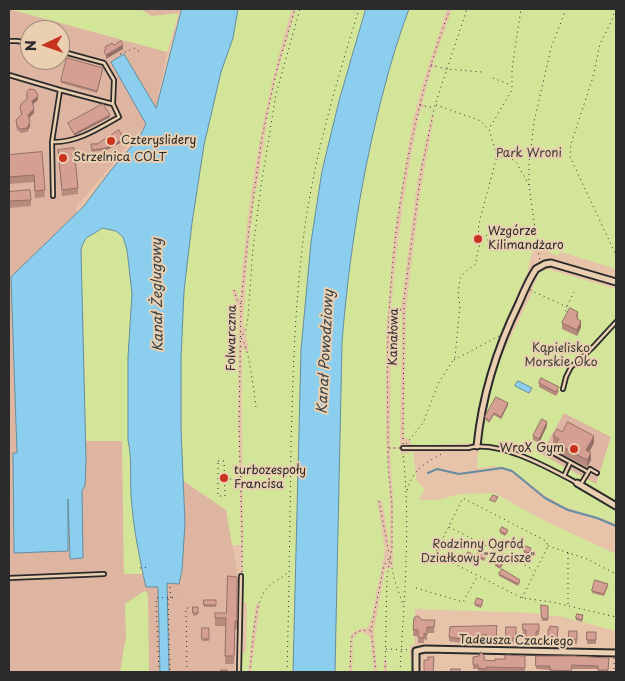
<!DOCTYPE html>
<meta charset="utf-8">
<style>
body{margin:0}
#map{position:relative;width:625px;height:681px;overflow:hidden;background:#e7c3aa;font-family:"Playpen Sans",sans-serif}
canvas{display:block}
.frame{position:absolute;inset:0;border:10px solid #2b2b2b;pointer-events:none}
.north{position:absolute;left:20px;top:20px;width:50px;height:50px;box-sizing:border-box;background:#eacfb1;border:1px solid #9e8d7b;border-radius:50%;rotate:267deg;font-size:14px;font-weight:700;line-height:20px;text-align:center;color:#2b2b2b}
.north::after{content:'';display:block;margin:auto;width:18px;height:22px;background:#c8321e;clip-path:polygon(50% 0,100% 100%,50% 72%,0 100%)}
</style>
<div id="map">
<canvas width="625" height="681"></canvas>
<div class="frame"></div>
<div class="north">N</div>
</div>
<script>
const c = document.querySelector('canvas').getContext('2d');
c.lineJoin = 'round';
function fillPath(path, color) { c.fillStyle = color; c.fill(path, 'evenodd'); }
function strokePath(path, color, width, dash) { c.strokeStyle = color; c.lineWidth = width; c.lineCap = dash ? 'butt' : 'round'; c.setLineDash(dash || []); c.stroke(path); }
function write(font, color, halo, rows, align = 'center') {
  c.font = font + ' "Playpen Sans",sans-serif'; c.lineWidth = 4; c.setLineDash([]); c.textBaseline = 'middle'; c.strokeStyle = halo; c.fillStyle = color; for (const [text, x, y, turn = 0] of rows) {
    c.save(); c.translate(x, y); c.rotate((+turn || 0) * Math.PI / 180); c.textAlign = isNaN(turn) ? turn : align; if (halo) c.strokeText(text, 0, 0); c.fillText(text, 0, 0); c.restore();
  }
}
fillPath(new Path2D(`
 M9 9 167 52 156 107 153 114 142 129 76 207 77 213 11 278 17 453H13L68 551 67 499 82 491 85 485 86 441 122 440 124 574H143L146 587H158L160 672H149L147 603 125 642 120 672H9ZM30 30H60V60H30Z
 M140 9H180L179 13 152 16Z
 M563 413 611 437 596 485 541 454Z
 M182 481H185L226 510 237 571 235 672H169L167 583 178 584 182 570 185 519Z`), '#deb5a1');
fillPath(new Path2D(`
 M9 9H140L152 16 179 13 167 52Z
 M238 9H292C263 103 247 201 240 299H239L236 289 232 291 235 301 239 308 238 419 241 545H232L226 510 185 482 182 481 181 359 184 291 192 223 204 145 221 72 233 38Z
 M296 9H366L322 171 311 242 301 350 293 672H251L260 604 256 603 248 672H240L241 652H246L247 603 243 602C244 518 241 433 242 349L244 348 245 352 249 351 243 321 248 251 255 191 257 187 268 114 274 84Z
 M409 9H447L423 83 412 124 394 235 386 332V436L390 504V548L382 501 377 500 385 550 371 620 367 628 358 629 351 635 349 672H335L342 342C349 256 362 172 384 89 391 62 399 35 409 9Z
 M452 9H616V269L561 252 557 256 534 244 527 273 509 313 491 363 473 443 412 446 410 440 404 438 406 308 420 195 434 115 432 114 418 177 401 308H391C397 240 406 173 421 107L424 108 425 105 422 104 432 67H437V66L433 64Z
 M102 228 116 231 123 237 127 250 132 294 128 357V440L130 450 131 497 143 574H124L122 441H86L83 307 80 257 84 241 89 236Z
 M547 269 616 289V523L563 506 543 494 511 469 494 466 477 468 480 431 495 369 533 291 532 289 540 272ZM564 413 611 437 596 484 541 454Z
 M391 311H401L402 319 400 447H390Z
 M390 449H400L401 454 413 452 417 481 425 490 419 500H437L461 494 494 493 545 521 616 554V631L563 617 533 613 415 609 414 645H410V658L413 660V672H387V661L384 659V672H377L374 631 385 569 393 567V501Z
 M144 591 147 592 148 597 149 672H120L125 642 126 640 125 604Z
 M363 632 370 637 374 672H352L353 638 358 633Z`), '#d2e599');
const water = new Path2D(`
 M182 9H238L233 38 221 72 204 145 192 223 184 291 181 359V430L185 523 182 570 179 584 167 583 169 672H160L158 587H146C139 557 133 525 131 495 130 477 132 458 128 440V357L132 294 127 250 123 237 116 231 102 228C91 237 85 234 81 250L86 461 85 485 82 491 83 558 70 559 68 499V551L14 553 13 453H17L11 277 84 206 111 170 139 138 146 124 111 62 124 54 156 108Z
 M366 9H409C399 35 391 62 384 89 362 172 349 256 342 342L335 672H293L301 350 311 242 322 171 339 101Z
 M518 381 532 388 529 393 515 386Z`);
fillPath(water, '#8bceed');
strokePath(water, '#658d9f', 1);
strokePath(new Path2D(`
 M428 473 437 469 459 474 502 468 512 471 545 498 560 506 568 510 597 518 616 526`), '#658d9f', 2);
const lane = new Path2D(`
 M9 41H17L30 43
 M9 75 60 90 52 142 53 196
 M60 90 113 104
 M52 142C76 143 98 129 119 117L113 104 114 80 104 63 60 51
 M563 389 566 377 571 367 593 347 616 322
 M403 448H468C500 440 549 468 577 483
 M546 449 588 472
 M564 476 570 463
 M581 484 590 469 597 473
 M9 578 104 574
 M239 672 241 576`);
const street = new Path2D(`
 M477 446C482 395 497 348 519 303 524 291 529 279 536 269L545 264 551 263 616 282
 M577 483 616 506
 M416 672V651L425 649 616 653`);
strokePath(lane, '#2b2b2b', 6);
strokePath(street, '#2b2b2b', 9);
strokePath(new Path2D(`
 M615 9 612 20 600 44 593 77 571 144 570 157 616 255
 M120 54 135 48 141 53
 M431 65 446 69 482 72
 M493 78 511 85
 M420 105 434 108
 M436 105 481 121 488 129
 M496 148 516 162 529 185 538 251
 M497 159 507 155
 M529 185V163L534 122 551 48 566 9
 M481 237 486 236 488 233
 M482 240H488L498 244 504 243 538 251 540 261
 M234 290 236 298 241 304
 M530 290 567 307 565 310 568 314
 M567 306 574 292
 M390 309 403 310
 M454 360 499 336
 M256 407C254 393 249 346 241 338L246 329 248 317 253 248 261 186 276 94 300 9
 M403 444 404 299 422 166 435 105 467 9
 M406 444 423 423 438 384 455 357 460 305 458 296 460 278 464 273 477 263 476 259 481 240 478 230 480 219 497 156 489 129 512 90V69L521 9
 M389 448H400
 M218 461H224L225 496H218Z
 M225 479H241
 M407 490C415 467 423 465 443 453
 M379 501 389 554
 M449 527 534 570
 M548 546 587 559 616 574
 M568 553V604
 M390 558 394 578 403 605
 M140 568 148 567
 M242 572V531L239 427 241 304 249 229 262 137 277 69 295 9
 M170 587 171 599H168L170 672
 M416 588 463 602 477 577
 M522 598 548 546 546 541 463 498 435 554 522 598 552 602 616 617
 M197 608H201
 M386 649 410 650
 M614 658V672
 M159 672 156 598 177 597
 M187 672 186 608H193
 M250 672C252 651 253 603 267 588 273 581 282 579 288 572
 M287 672C289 596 290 521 291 445 293 383 294 321 301 259 309 174 334 90 359 9
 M350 672 351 638C356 630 362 631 371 630
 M376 672 371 630 384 565 390 557
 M385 672 387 577 392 548V504L388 467V448C388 404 386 360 389 316 394 212 413 107 450 9
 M400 672C404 599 411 526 403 453`), '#2b2b2b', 1, [1, 4]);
strokePath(lane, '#eacfb1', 2.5);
strokePath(street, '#eacfb1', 5);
fillPath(new Path2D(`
 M103 70 97 93 61 83V81Z
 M38 100 33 104 34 113 29 118 30 126 27 132 21 133 17 130 16 125V120L21 115 20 108Z
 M124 141 106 150 92 152 91 144Z
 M58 150 78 188V194L62 196Z
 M42 152 45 197 35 198 34 182 9 184V155Z
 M9 192 31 200V206L9 208Z
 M578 312V320L581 327 577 336 562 329V323Z
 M539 383 559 391 556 396 539 387Z
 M508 405 501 419 494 415 489 423 485 419V417Z
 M547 426 539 443 533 440V436Z
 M562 432 594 443 589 452 591 460 587 467 556 451V445L553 443V436Z
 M500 531 508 532 505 536 500 533Z
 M531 550 529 555 524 553V551Z
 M477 556H486L484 561 477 558Z
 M466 557H475L473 562 466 559Z
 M495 564 503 565 500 569 495 566Z
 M499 574 520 582 518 586 499 576Z
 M237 577V629H235L234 664H225L226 626H215V613H226Z
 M608 586 604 596 592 593V591Z
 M204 600H216V607H204Z
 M483 602 481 608 475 606V604Z
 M541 605 548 606V621H542Z
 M193 607H198V615L193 616Z
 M583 617 582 622 576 620V618Z
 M414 618 422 620H435L434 633H427V641L424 639V643H418V636H413Z
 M523 624H539V635H536V643H526V634H523Z
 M497 626 496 642H487V639L477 638V641L461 640V643L449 641V637Z
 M506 627H516V643L506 642Z
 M558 627 557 643H548V629Z
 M202 628H209V641H202Z
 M569 631H577V644H569Z
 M587 632H596V644H587Z
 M525 656V671H486V672H478V669H473V657L484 660 495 661Z
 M536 656 609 658 608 672H598V669H572L571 672H550V670L536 669Z`), '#b78a7e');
fillPath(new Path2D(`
 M123 45V49L106 59V55Z
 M38 96V100L32 105V101Z
 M34 109V113L28 119V115Z
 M110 115V117L74 136V134Z
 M30 122V126L27 132V128Z
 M124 139V141L106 150V148Z
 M581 321V327L577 336V330Z
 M508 403V405L501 419V417Z
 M547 422V426L539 443V439Z
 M594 436V443L586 458V450Z
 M591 453V460L587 467V460Z`), '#957067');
const building = new Path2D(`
 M121 41 123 45 106 55 104 51 106 49 105 47 112 43 114 45Z
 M67 58 103 68 97 91 61 81Z
 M30 89 35 90 38 96 32 101 34 109 28 115 30 122 27 128 21 129 17 126 16 120 22 114 20 108 21 104 27 99V92Z
 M103 104 110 115 74 134 68 123Z
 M119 130 124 139 106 148 92 150 91 144H97Z
 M74 148 78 188 62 190 58 150Z
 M42 152 45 190 35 191 34 175 9 177V155Z
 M30 190 31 200 9 201V192Z
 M570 308 578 312 576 316 578 317 577 319 581 321 577 330 562 323Z
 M541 378 559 387 556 392 539 383Z
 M496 397 508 403 501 417 494 413 489 421 485 417Z
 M542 419 547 422 539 439 533 436Z
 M568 422 594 436 586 450 591 453 587 460 556 443 559 439 553 436 557 429 562 432Z
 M493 495 498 497 495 502 490 500Z
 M502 527 508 530 505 534 500 531Z
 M526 546 531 548 529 553 524 551Z
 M480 550 486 554 484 559 477 556Z
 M468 552 475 555 473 560 466 557Z
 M497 560 503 563 500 567 495 564Z
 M502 569 520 580 518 584 499 574Z
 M228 576 237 577V621H235L234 656H225L226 618H215V613H226Z
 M595 580 608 584 604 594 592 591Z
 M477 598 483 600 481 606 475 604Z
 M204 600H216V605H204Z
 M541 605 548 606V619L542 618Z
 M193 607H198V613H193Z
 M577 614 583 615 582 620 576 618Z
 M418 616 422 620H435L434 627H427V635L424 633V638L418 637V630H413L414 618Z
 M523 624H539V631H536V639H526V630H523Z
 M497 626 496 638H487V635H477V637L461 636V639L449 637 450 627Z
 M550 626 558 627 557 640 548 639V629H550Z
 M506 627H516V638H506Z
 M202 628H209V639H202Z
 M569 631H577V640L569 639Z
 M587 632H596V640H587Z
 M481 652 484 656V660L495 661V659H505V655L525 656V668L486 667V669L478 668V665H473V657L479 656Z
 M536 656H573L609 658 608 670H598V666L572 665 571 671 550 670V666H536Z
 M428 657H434L433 672H424V660H428Z
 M451 669H460V672H464H451Z
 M221 670H227V672H221Z`);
fillPath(building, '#d5a093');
strokePath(building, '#957067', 1);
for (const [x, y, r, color] of [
 [111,141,5,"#c8321e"],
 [63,158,5,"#c8321e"],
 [478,239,5,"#c8321e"],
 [574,449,5,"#c8321e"],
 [224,478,5,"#c8321e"]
]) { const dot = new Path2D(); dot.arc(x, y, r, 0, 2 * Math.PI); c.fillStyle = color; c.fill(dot); strokePath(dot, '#eacfb1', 2); }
write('12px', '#2b2b2b', '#eacfb1', [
 ["Czteryslidery",121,141],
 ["Strzelnica COLT",73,158],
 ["Wzgórze",488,232],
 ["Kilimandżaro",488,246],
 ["WroX Gym",564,449,"right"],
 ["turbozespoły",234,471],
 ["Francisa",234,485]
], 'left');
write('12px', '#3c3e36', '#eacfb1', [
 ["Park Wroni",529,154],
 ["Kąpielisko",561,349],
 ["Morskie Oko",561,363],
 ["Rodzinny Ogród",478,545],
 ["Działkowy \"Zacisze\"",478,559]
]);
write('12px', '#2b2b2b', '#eacfb1', [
 ["Kanałowa",394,337,-89],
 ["Folwarczna",232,338,-89],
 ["Tadeusza Czackiego",516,641,1]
]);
write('italic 14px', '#394348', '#eacfb1', [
 ["Kanał Żeglugowy",158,295,-91],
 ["Kanał Powodziowy",326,352,-87]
]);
</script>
